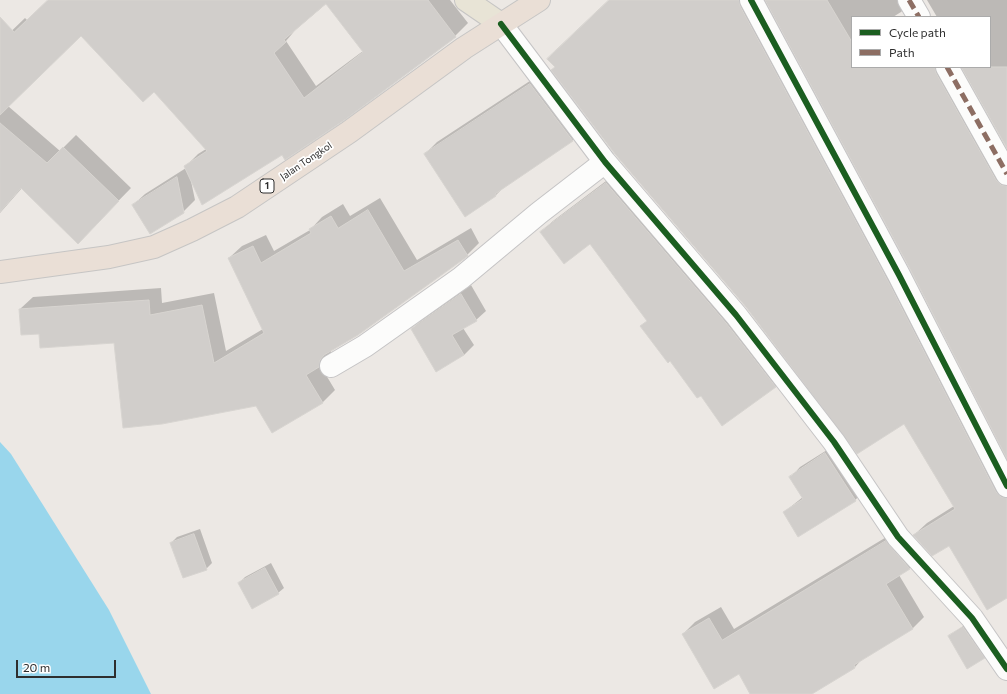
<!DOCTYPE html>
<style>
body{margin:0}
#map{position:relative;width:1007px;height:694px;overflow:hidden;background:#ece8e4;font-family:Commissioner,sans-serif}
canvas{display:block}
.legend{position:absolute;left:851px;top:16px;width:140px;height:52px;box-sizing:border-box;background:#fff;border:1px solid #ababab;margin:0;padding:5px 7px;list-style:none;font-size:12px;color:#2e2e2e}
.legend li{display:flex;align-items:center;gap:8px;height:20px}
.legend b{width:20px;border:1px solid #ababab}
.scale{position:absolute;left:16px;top:660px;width:100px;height:18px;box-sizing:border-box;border:2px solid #2e2e2e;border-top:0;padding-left:5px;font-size:12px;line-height:14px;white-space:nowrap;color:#2e2e2e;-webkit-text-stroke:3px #fff;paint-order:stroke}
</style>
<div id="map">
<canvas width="1007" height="694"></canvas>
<ul class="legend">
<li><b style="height:5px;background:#1b5e20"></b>Cycle path</li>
<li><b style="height:5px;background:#8d6e63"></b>Path</li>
</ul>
<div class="scale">20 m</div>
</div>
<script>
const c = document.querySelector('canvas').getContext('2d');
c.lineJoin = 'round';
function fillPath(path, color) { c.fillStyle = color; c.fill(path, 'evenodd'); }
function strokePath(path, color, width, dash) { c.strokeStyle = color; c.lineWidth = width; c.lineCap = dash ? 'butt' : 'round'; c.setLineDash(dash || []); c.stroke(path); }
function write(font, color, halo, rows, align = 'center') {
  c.font = font + ' Commissioner,sans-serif'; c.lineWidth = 3.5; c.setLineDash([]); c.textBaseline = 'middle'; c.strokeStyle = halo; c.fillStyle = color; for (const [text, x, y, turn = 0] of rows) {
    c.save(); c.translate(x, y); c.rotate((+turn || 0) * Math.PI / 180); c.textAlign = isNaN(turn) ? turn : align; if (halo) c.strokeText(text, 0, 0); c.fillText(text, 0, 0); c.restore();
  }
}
fillPath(new Path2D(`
 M0 442 11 454 109 610 151 694H0Z`), '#99d6ec');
fillPath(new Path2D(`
 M49 0H450L468 23 455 36 345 118 283 154 191 181 195 200 183 212 133 205 145 194 186 168 185 167 198 154 206 149 154 90 81 35 8 106 60 151 76 135 131 188 90 230 22 188 0 213V42L25 18 27 20ZM327 3 363 51 316 86 286 41 297 28Z
 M610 0H756L1007 477V597L949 545 914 535 927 523 954 506 905 423 747 307 556 66Z
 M766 0H913L901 12 893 17H852V67H917L921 75 935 67H952L1007 165V456L911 269Z
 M927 0H1007V147L962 67H990V17H937Z
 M542 73 584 128 573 140 507 184 496 195 466 215 425 154 437 142Z
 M618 172 787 375 775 387 648 320 590 243 541 232 553 221Z
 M380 198 417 260 471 228 479 243 467 255 331 350V354L320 365 335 390 323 402 272 432 256 405 115 342 40 332 20 309 33 297 161 288 162 303 214 293 226 351 263 329 229 258 242 246 266 235 274 251 310 230 322 217 343 204 350 216Z
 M471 285 486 311 476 320 463 328 474 345 464 355 437 370 412 329 422 320Z
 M835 445 865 491 855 500 799 535 784 512 803 497 791 477 800 467Z
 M200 529 212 563 206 569 171 543 177 537Z
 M898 530 921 557 910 568 899 575 924 617 912 629 864 657 855 667 803 694H752L740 672 683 634 695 622 721 607 734 629Z
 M271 563 284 588 278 593 239 583 245 577Z
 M969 622 990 652 984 658 949 636Z`), '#0003');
const building = new Path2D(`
 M48 0H428L456 37 346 119 285 160 282 155 202 205 184 166 207 151 154 92 143 102 81 36 0 115V17L14 32ZM326 4 363 52 304 98 274 53 286 42 284 40Z
 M609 0H739L740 6 888 281 996 492 1001 497 1007 498V598L987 610 949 546 932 556 913 535 955 509 904 424 857 454 746 307 615 154 551 70 555 67 547 59Z
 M765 0H827L852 42V67H935L936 73 996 180 1001 185 1007 186V459L910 269Z
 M961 67H1007V148Z
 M530 84 573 141 495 194 496 196 465 217 424 154Z
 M0 123 47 163 63 147 119 201 78 244 21 188 0 212Z
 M177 177 184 213 150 234 132 205Z
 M606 183 726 323 776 387 722 426 701 396 697 398 670 361 668 363 640 326 647 321 590 244 564 264 540 232Z
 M368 210 404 271 458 240 468 256 358 335 324 355 320 360 319 367 306 375 323 403 272 433 256 406 162 424 123 428 114 343 40 348 39 334 21 335 19 309 149 300 150 315 202 305 214 363 264 333 228 258 253 246 261 263 311 233 309 229 331 216 338 228Z
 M461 294 477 321 452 335 464 355 436 372 411 329Z
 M825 453 856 501 798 537 783 512 803 499 789 477Z
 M194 534 207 570 183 578 170 543Z
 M886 541 910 569 886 584 913 629 854 665 855 668 812 694H750L739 674 714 689 682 634 709 618 722 640Z
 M265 568 279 594 252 609 238 583Z
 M963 627 985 658 967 669 948 636Z`);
fillPath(building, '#d1cecb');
strokePath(building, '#d7d4d0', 1);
const minor = new Path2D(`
 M751 0 899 275 1007 486
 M909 0 919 17
 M501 24 605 162 736 315 834 442 898 537 972 618 1007 669
 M947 67 1007 174
 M331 366 365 346 461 278 539 213 605 162`);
const major = new Path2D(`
 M466 0 501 24`);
const highway = new Path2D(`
 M0 272 109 257 154 247 192 230 237 207 349 132 464 48 539 0`);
strokePath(minor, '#c5c4c5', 24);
strokePath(major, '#c6c5c4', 24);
strokePath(highway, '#c6c5c4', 24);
strokePath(minor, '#fcfcfb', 22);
strokePath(major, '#e8e4d6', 22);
strokePath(highway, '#eadfd6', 22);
strokePath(new Path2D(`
 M909 0 919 17
 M947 67 1007 174`), '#8d6e63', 5, [10, 5]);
strokePath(new Path2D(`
 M751 0 899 275 1007 486
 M501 24 605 162 736 315 834 442 898 537 972 618 1007 669`), '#1b5e20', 6);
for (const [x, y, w] of [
 [267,186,14]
]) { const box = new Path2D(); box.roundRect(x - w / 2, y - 7, w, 14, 3); c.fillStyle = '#fff'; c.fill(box); strokePath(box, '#2e2e2e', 1); }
write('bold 9px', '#2e2e2e', null, [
 ["1",267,186]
]);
write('10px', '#2e2e2e', '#fff', [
 ["Jalan Tongkol",306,161,-34]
]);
</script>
